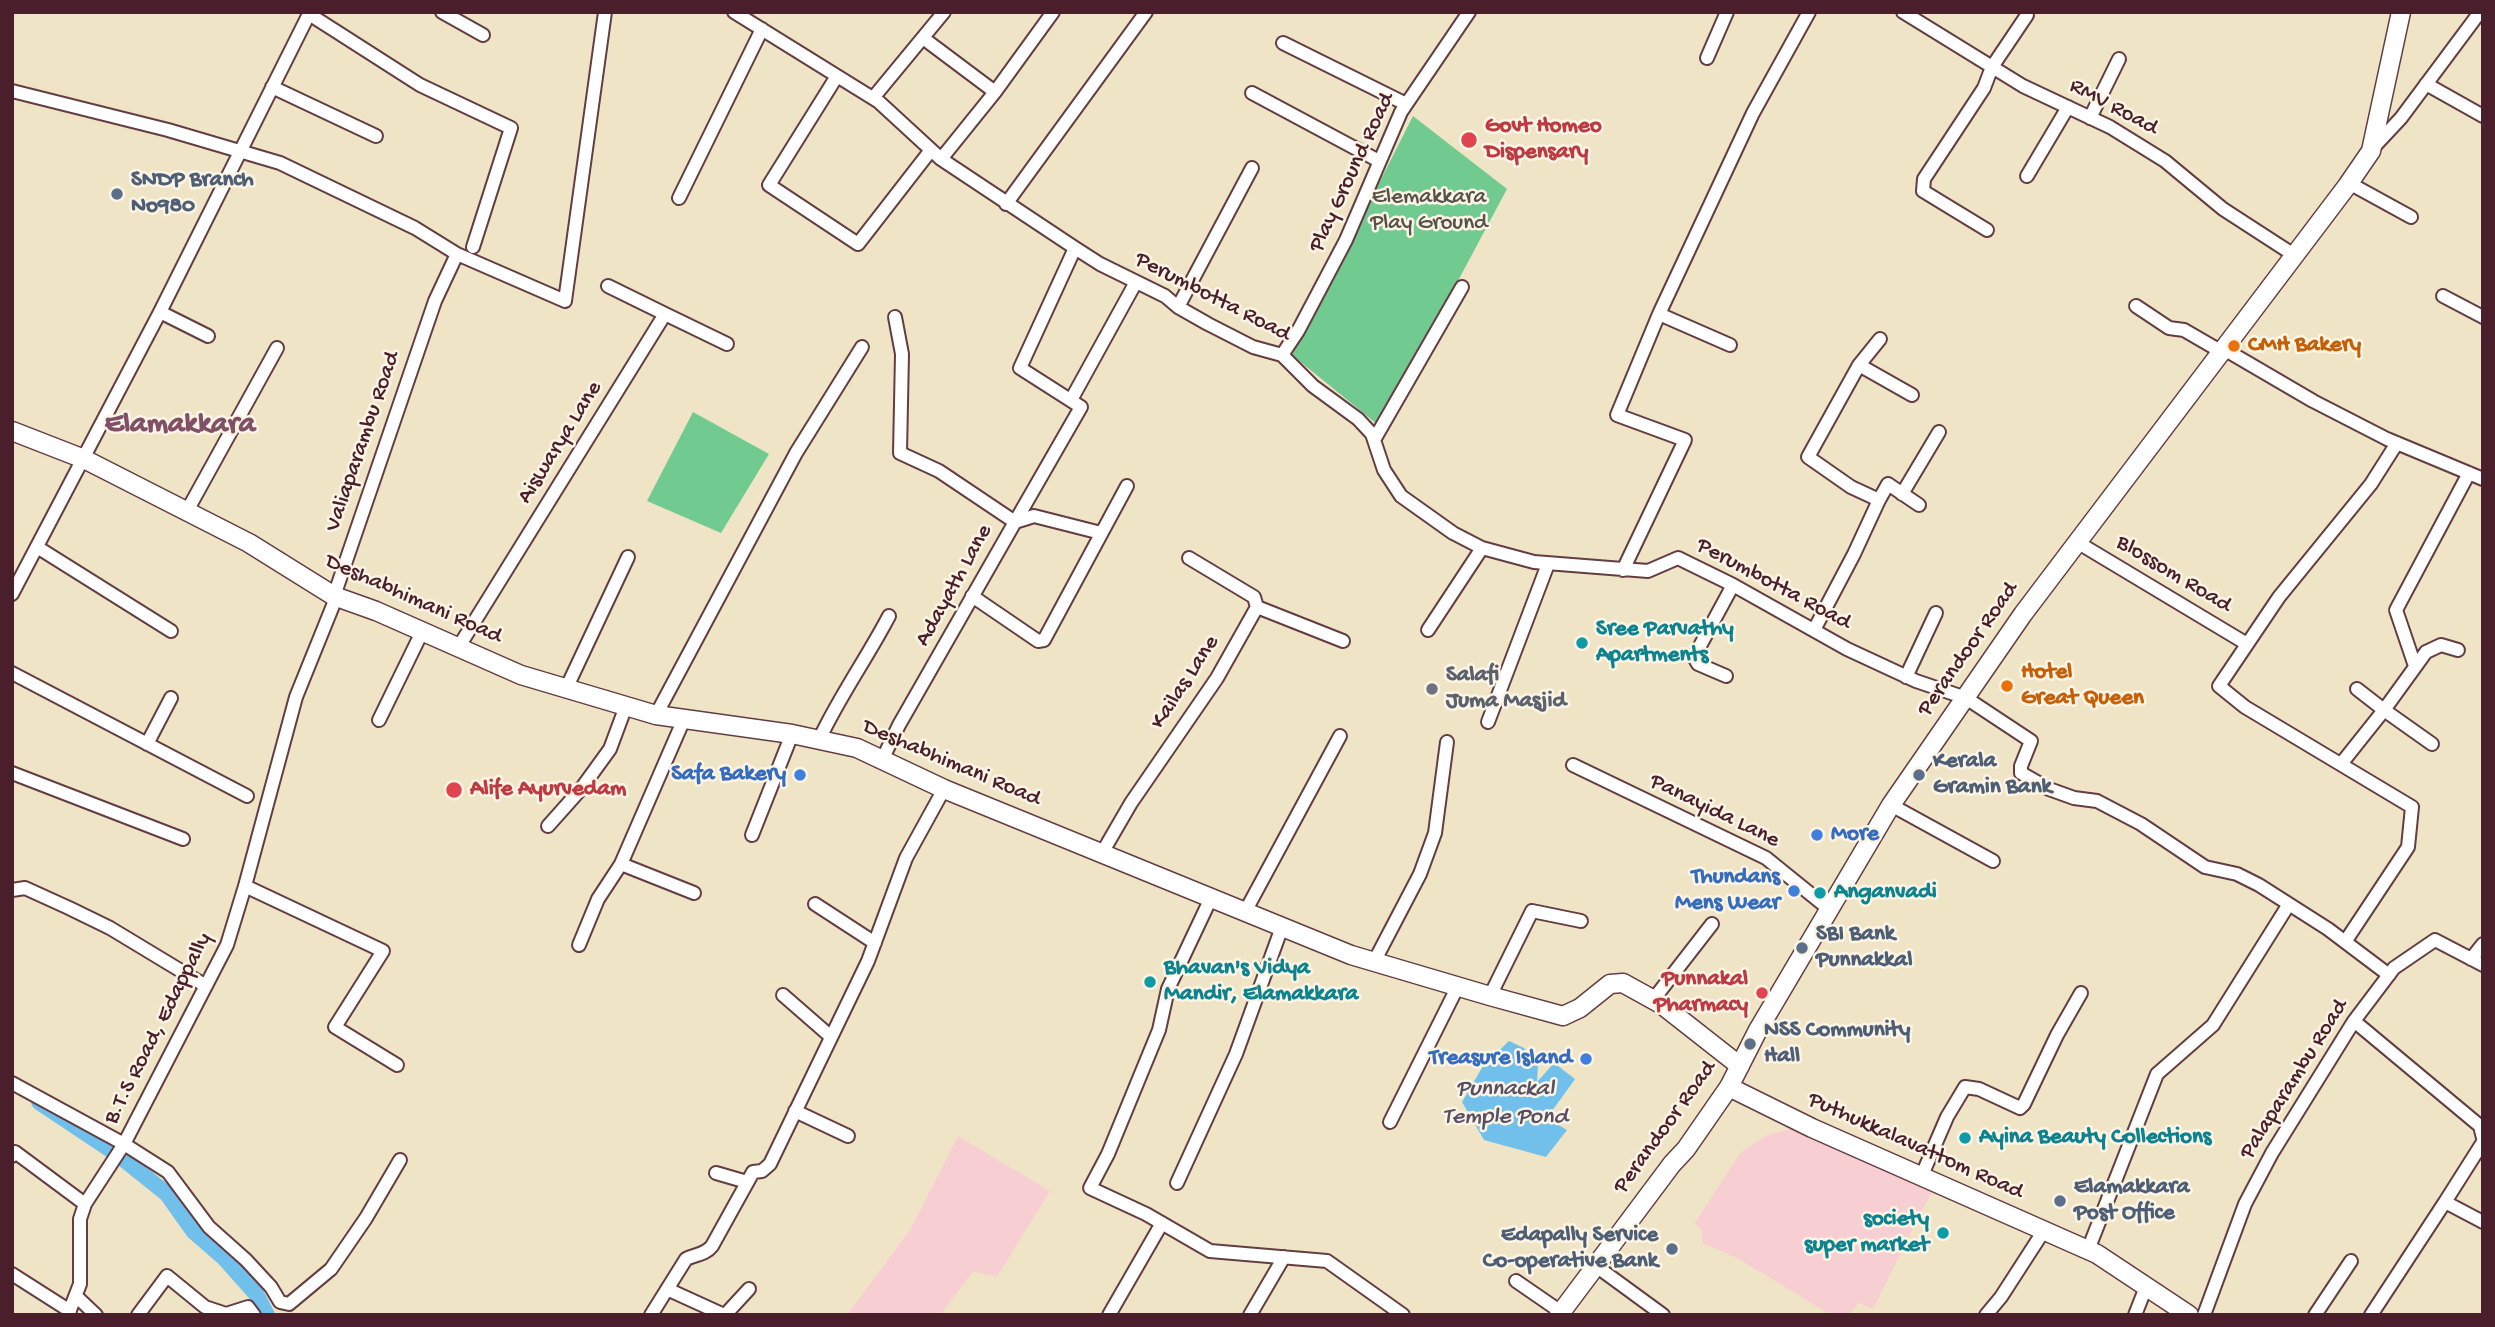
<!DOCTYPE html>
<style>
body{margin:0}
#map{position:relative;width:2495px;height:1327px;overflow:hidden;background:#f0e4c6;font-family:"Gochi Hand",sans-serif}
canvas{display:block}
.frame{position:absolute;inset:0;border:14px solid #4a1f2b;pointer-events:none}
</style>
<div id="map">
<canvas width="2495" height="1327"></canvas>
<div class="frame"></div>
</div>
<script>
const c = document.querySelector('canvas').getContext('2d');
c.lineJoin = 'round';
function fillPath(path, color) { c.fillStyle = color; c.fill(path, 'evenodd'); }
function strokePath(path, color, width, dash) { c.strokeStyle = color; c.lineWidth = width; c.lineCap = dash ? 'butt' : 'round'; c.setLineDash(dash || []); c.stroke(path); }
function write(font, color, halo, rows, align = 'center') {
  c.font = font + ' "Gochi Hand",sans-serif'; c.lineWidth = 5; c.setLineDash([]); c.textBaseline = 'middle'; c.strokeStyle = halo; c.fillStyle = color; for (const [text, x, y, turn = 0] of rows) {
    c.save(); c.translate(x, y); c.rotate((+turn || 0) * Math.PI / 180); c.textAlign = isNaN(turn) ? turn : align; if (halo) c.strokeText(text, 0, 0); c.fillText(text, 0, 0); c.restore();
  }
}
fillPath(new Path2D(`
 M1804 1125 1933 1189 1873 1309 1859 1303 1849 1315H1831L1737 1258 1702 1243V1230L1694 1224 1741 1152 1767 1135Z
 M958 1136 1050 1191 997 1277 973 1272 940 1315H847L910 1230Z`), '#f7cfd3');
fillPath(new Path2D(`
 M1413 116 1507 189 1452 292 1377 424 1292 355Z
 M693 412 769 454 721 533 647 501Z`), '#71ca90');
fillPath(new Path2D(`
 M1509 1041 1524 1048 1538 1065 1537 1082 1554 1063 1575 1079 1547 1118 1567 1130 1546 1157 1484 1140 1462 1102 1483 1066Z`), '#71c0ec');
strokePath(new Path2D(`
 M39 1102 117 1154 167 1194 194 1232 224 1258 256 1294 267 1315`), '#71c0ec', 16);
const street = new Path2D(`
 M442 12 483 35
 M734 12 879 102 941 159 1075 248 1100 264 1165 296 1178 307 1208 324 1253 347 1282 355 1313 386 1358 419 1372 434 1384 470 1401 496 1453 533 1482 548 1534 562 1648 571 1678 558 1733 585 1847 649 1916 681 1966 698 2031 741 2021 766V773L2049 789 2074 798 2097 801 2141 824 2205 867 2237 874 2259 885 2328 929 2389 975
 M1903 12 2023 86 2110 127 2165 161 2223 209 2294 255
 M309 14 420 85 511 128 473 247
 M923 38 995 92
 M1283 43 1406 104
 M1707 58 1727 12
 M837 76 769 185 858 244 931 150
 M2426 84 2483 116
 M272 87 376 136
 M12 91 168 130 280 163 415 228 457 254 435 301 334 596V603L296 697 245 886 227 945 124 1144 85 1204 80 1219V1284L68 1315
 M1252 93 1379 161
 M873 98 944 12
 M2090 118 2119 59
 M2372 149 2401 118 2480 12
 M941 159 995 92 1053 12
 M2027 176 2068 107
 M2349 183 2411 217
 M679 198 762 29
 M1006 204 1146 12
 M1987 230 1923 191 1924 179 1984 88 1992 67 2027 15
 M457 254 565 301 605 12
 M2443 296 2483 317
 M2136 306 2169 328 2184 330 2222 352
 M1178 307 1252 168
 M160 312 208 336
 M665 314 727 344
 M1659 314 1753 113 1809 12
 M2224 349 2313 401 2387 439 2483 479
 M1282 355 1298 331 1346 240 1401 112 1469 12
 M1859 365 1912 395
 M1071 400 1136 282
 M1374 440 1462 287
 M1902 494 1939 432
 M1879 500 1888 484 1919 505
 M187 511 277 348
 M1015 522 1081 407 1020 368 1075 248
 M1015 522 1034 516 1101 533
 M2077 542 2247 644
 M37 547 171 631
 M1623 570 1685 440 1617 415 1659 314 1730 345
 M12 594 160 312 310 12
 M972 596 1038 641 1044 640 1127 486
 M1257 607 1343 641
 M1428 630 1482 548
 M1814 630 1854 554 1879 500 1851 487 1808 457 1859 365 1880 339
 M458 648 665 314 608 286
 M2415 666 2396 610 2469 473
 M12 673 247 796
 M1726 676 1698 664 1694 657 1733 585
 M1906 677 1936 613
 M566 689 628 557
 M2357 689 2384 710 2426 652 2441 645 2458 650
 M656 715 796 453 862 347
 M379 720 422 632
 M1488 722 1548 564
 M819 740C839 697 867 658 889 616
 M147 744 171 698
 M882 760 899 725 1015 522 939 471 900 453 902 354 895 317
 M2341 764 2384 710 2432 744
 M1573 765 1766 858 1829 909
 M12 773 183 839
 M1891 805 1993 861
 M548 826 581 789 610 749 626 706
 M752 835 792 734
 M1102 853 1131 803 1217 678 1257 607 1254 597 1189 558
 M621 864 694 893
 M245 886 383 951 335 1027 397 1065
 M12 890 25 888 69 908 110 928 206 986
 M1211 898 1168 989 1159 1030 1108 1154 1090 1188 1146 1214 1210 1251 1327 1261 1403 1315
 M815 904 875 943
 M1245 912 1340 736
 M2345 942 2408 847 2412 807 2245 707 2219 686 2279 597 2371 484 2397 443
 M579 945 598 899 621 864 684 719
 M2471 959 2483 944
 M1374 962 1420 874 1435 833 1447 742
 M783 995 830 1036
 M1490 996 1532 911 1581 921
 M1653 1000 1712 924
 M2354 1021 2480 1126 2483 1138
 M12 1083 124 1144 168 1172 209 1227 246 1260 271 1287 280 1302 289 1304 331 1269 366 1218 400 1160
 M795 1111 848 1136
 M1390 1122 1458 986
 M12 1156 15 1152 85 1204
 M716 1173 747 1182
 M1922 1175 1947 1117 1965 1087 1979 1089 2020 1108 2024 1104 2057 1035 2081 993
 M1177 1183 1236 1054 1282 927
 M2445 1202 2483 1142
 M2088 1250 2157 1074 2213 1025 2289 904
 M1596 1266 1663 1315
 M12 1274 70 1311
 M1516 1281 1561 1312
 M667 1289 724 1315
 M77 1297 96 1315
 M138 1315 167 1276 205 1307 226 1314 248 1307 254 1315
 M651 1315 686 1259C696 1254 705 1255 712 1246L753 1172 762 1171 770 1164 868 961 906 858 944 789
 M725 1315 749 1289
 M1109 1315 1162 1223
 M1250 1315 1284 1257
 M1986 1315 2001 1297 2043 1232
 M2135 1315 2146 1287
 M2204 1315 2245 1204 2272 1153 2354 1021 2394 968 2435 940 2483 965
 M2315 1315 2351 1261
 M2371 1315 2445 1202 2483 1222`);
const secondary = new Path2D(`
 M12 431 84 459 249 543 334 596 376 611 521 675 656 715 792 734 857 748 944 789 1351 955 1490 996 1563 1016 1580 1008 1610 984 1623 983 1661 1004 1740 1066
 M1729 1087 1812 1128 2097 1254 2189 1315
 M1559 1315 1672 1164 1686 1149 1729 1087 1758 1030 1891 805 2023 614 2347 186 2371 151 2401 12`);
strokePath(street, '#633d42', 16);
strokePath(secondary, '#633d42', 21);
strokePath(street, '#fff', 12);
strokePath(secondary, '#fff', 18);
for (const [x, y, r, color] of [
 [1469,140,9,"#e0444e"],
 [117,194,7,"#5c6f8a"],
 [2234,346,7,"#e8710a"],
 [1582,643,7,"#0f9aa8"],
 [2007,686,7,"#e8710a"],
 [1432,689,7,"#6b7280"],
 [800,775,7,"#3f7fe0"],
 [1919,775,7,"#5c6f8a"],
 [454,790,9,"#e0444e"],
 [1817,835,7,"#3f7fe0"],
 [1794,891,7,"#3f7fe0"],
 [1820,893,7,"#0f9aa8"],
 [1802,948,7,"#5c6f8a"],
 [1150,982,7,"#0f9aa8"],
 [1762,993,7,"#e0444e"],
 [1750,1044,7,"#5c6f8a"],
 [1586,1059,7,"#3f7fe0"],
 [1965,1138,7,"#0f9aa8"],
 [2060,1201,7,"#5c6f8a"],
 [1943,1233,7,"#0f9aa8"],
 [1672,1249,7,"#5c6f8a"]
]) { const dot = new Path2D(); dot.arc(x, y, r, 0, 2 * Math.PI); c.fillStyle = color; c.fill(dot); strokePath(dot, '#fcf5e5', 2.5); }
write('23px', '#4a1f2b', '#fcf5e5', [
 ["RMV Road",2113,108,28],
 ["Play Ground Road",1353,173,-65],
 ["Perumbotta Road",1212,298,27],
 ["Valiaparambu Road",364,442,-71],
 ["Aiswarya Lane",561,443,-58],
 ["Blossom Road",2173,575,31],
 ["Perumbotta Road",1773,585,28],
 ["Adayath Lane",955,586,-61],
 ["Deshabhimani Road",413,600,24],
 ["Perandoor Road",1969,650,-55],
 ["Kailas Lane",1186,683,-57],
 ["Deshabhimani Road",951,764,23],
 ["Panayida Lane",1714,812,26],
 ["B.T.S Road, Edappally",159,1029,-63],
 ["Palaparambu Road",2295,1080,-58],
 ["Perandoor Road",1666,1128,-54],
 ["Puthukkalavattom Road",1915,1147,24]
]);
write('bold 23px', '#be3a42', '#fcf5e5', [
 ["Govt Homeo",1485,127],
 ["Dispensary",1485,153],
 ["Alife Ayurvedam",470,790],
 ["Punnakal",1748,980,"right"],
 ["Pharmacy",1748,1006,"right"]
], 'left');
write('bold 23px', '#4e5e75', '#fcf5e5', [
 ["SNDP Branch",131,181],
 ["No980",131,207],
 ["Kerala",1933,762],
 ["Gramin Bank",1933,788],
 ["SBI Bank",1816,935],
 ["Punnakkal",1816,961],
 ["NSS Community",1764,1031],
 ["Hall",1764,1057],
 ["Elamakkara",2074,1188],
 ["Post Office",2074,1214],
 ["Edapally Service",1658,1236,"right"],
 ["Co-operative Bank",1658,1262,"right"]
], 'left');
write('23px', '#565249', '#fcf5e5', [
 ["Elemakkara",1429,198],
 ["Play Ground",1429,224]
]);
write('bold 23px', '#c56008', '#fcf5e5', [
 ["CMH Bakery",2248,346],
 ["Hotel",2021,673],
 ["Great Queen",2021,699]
], 'left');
write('bold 23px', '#0d838f', '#fcf5e5', [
 ["Sree Parvathy",1596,630],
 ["Apartments",1596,656],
 ["Anganvadi",1834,893],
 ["Bhavan's Vidya",1164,969],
 ["Mandir, Elamakkara",1164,995],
 ["Ayina Beauty Collections",1979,1138],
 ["society",1929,1220,"right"],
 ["super market",1929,1246,"right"]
], 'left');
write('bold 23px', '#5b616d', '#fcf5e5', [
 ["Salafi",1446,676],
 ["Juma Masjid",1446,702]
], 'left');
write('bold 23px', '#366cbe', '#fcf5e5', [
 ["Safa Bakery",786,775],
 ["More",1831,835,"left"],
 ["Thundans",1780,878],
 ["Mens Wear",1780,904],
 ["Treasure Island",1572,1059]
], 'right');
write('italic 24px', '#564f65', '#fcf5e5', [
 ["Punnackal",1505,1090],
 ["Temple Pond",1505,1118]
]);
write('bold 30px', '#805166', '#fcf5e5', [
 ["Elamakkara",180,426]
]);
</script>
